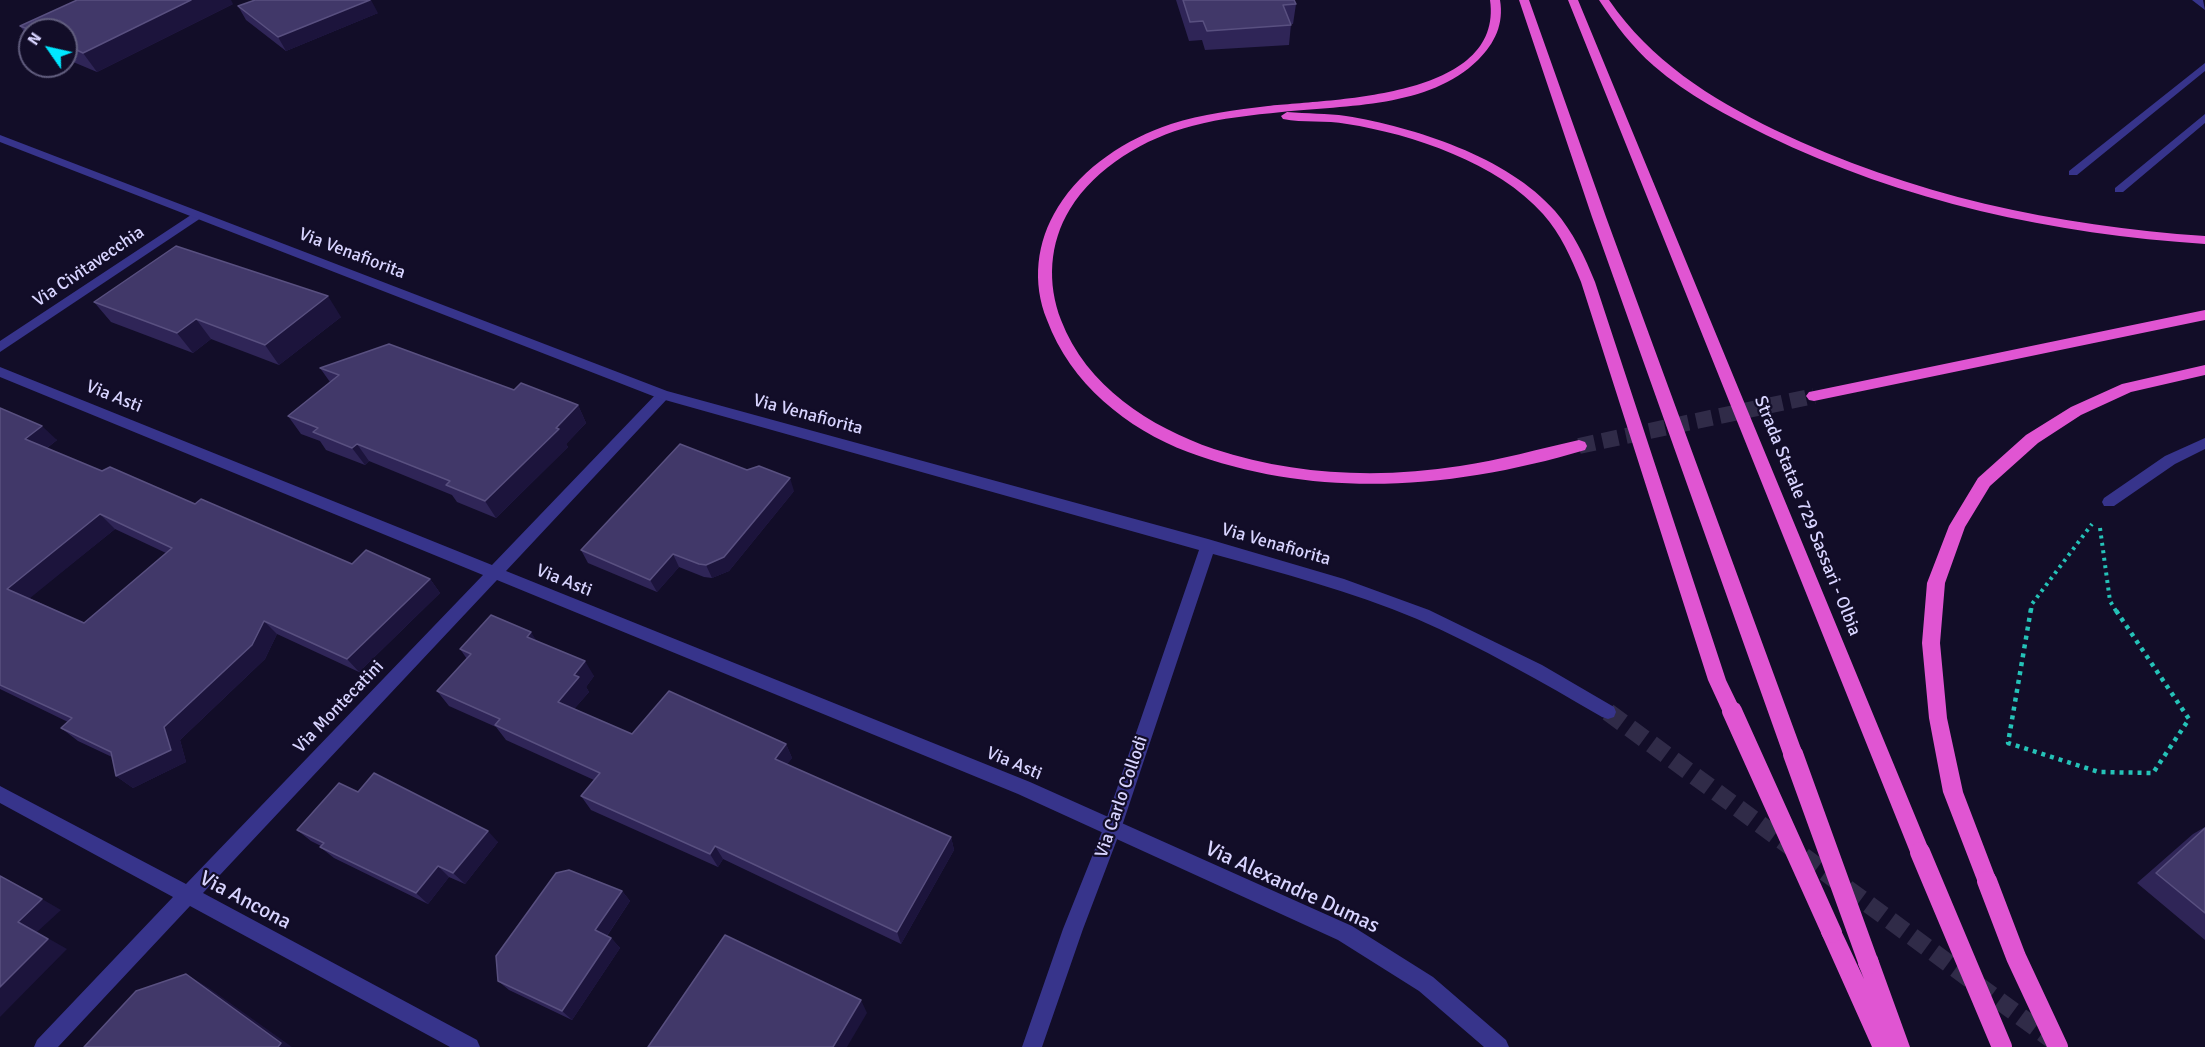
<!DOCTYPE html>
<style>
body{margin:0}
#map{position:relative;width:2205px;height:1047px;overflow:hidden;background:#120d28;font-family:Signika,sans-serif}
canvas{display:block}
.north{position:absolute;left:18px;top:18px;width:60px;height:60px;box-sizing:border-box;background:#120d28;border:2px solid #615d7e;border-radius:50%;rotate:304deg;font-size:16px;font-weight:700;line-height:24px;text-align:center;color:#d8d4ff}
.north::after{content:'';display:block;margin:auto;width:21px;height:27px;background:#00e7ff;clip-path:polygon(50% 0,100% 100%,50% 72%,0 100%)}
</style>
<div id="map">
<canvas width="2205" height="1047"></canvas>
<div class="north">N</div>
</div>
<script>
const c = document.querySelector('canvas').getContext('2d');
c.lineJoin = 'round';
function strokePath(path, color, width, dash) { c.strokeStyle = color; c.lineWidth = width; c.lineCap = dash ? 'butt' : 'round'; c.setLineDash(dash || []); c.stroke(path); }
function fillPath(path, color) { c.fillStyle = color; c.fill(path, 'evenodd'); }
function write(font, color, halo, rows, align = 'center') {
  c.font = font + ' Signika,sans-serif'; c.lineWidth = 4.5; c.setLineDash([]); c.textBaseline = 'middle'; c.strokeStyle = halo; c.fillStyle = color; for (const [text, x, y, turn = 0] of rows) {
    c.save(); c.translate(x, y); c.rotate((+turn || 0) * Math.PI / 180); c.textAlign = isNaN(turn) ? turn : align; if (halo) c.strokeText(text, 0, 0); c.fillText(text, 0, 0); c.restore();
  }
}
strokePath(new Path2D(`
 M1608 712 2055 1042`), '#302b48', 18, [18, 9]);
strokePath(new Path2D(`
 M1579 446 1814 396`), '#302b48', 16, [16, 8]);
strokePath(new Path2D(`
 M2100 528 2110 601 2116 611
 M2031 611 2032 604 2092 524`), '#25c2b8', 4, [3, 4.5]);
strokePath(new Path2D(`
 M2031 609 2008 743 2099 772 2153 773 2189 719 2115 609`), '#25c2b8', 4.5, [4, 5]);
fillPath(new Path2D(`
 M2205 63V71L2077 175H2069V171Z
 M2205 114V123L2123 192H2115V188Z`), '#37348b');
fillPath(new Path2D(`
 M2192 0H2203L2205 10Z
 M197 211 203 215 201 218 0 352V341Z
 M0 367 492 565 658 392H668L670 395 668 398 506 571 1030 782 1352 926 1433 977 1506 1040 1509 1047H1484L1419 991 1338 940 1018 794 497 580 203 893 477 1040 480 1047H450L190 906 58 1047H34L37 1040 173 897 0 803V786L186 884 483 575 0 377Z
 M2205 438V449L2175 464 2114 506H2104L2102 502 2104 498 2165 456Z`), '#37348b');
fillPath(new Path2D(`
 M0 135 667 391 1208 539 1344 579 1429 610 1542 665 1614 707 1616 712 1614 717 1608 719 1602 717C1542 682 1481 647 1417 619 1351 591 1281 573 1213 554L1121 829 1083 929 1042 1047H1022L1063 929 1103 829 1199 550 658 398 0 142Z`), '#37348b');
fillPath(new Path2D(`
 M1490 0H1500C1504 24 1495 43 1478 60 1429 108 1347 105 1282 112 1252 115 1222 118 1192 126 1145 138 1096 167 1070 209 1049 243 1047 284 1061 320 1086 386 1150 427 1214 449 1293 475 1378 479 1460 466 1500 460 1539 449 1579 440L1585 442 1587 446 1585 450C1454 489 1317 500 1188 452 1127 429 1070 383 1047 320 1032 283 1036 242 1058 207 1083 167 1126 139 1171 124 1202 114 1236 110 1268 106 1331 99 1504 99 1490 0Z
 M1519 0H1529L1606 217 1803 754 1800 760 1793 763 1786 760 1783 754 1592 217Z
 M1568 0H1578L1930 852 1927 859 1920 862 1913 859 1910 852Z
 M1599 0H1609C1651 61 1710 98 1775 130 1910 195 2056 226 2205 236V244C2053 234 1904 202 1766 135 1728 116 1687 95 1654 66 1632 47 1615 24 1599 0Z
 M1287 112C1307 114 1327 113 1346 116 1414 127 1508 157 1555 211 1573 232 1585 257 1595 282L1726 680 1741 711 1739 717 1732 719 1725 717 1708 680 1581 282C1571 258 1561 234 1543 214 1498 163 1412 134 1347 124 1326 120 1303 123 1283 119L1281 116Z
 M2205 310V320L1814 401 1809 400 1806 396 1809 392 1814 391Z
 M2205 365V375L2131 392 2081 415 2038 443 1990 486 1965 527 1945 583 1940 643 1947 718 1963 792 1997 881 1994 888 1987 891 1980 888 1943 792 1929 718 1922 643 1927 583 1949 526 1978 478 2026 435 2071 407 2122 384Z
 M1832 923 1839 926 1864 979 1858 964 1861 956 1869 953 1877 956 1910 1047H1872L1821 933 1825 926Z`), '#e055d2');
strokePath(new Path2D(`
 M1732 711 1832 933
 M1793 754 1869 964
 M1920 852 2002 1047
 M1987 881 2016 957 2058 1047`), '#e055d2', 20);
fillPath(new Path2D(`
 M1176 0H1294L1296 4 1293 24H1291L1289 45 1205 50 1202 40 1189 41Z
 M233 4 97 72 66 59V30H30V40L20 26Z
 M238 6 378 13 286 51 246 20Z
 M94 302 341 317 279 365 211 339 193 353 111 322Z
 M320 368 514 390 578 405 586 423 566 444 568 447 496 518 457 502 452 495 369 461 365 465 326 450 320 441 301 434 288 416 330 382Z
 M0 408 57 440 47 448 102 471 195 504 352 564 430 579 440 593 359 672 277 634 265 659 180 740 186 762 133 788 116 776 112 757 78 741 61 728 68 722 0 689ZM115 529 166 553 84 623 29 598Z
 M794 491 729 571 712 578 704 577 679 567 657 592 588 563 581 550Z
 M537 641 594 676 586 687 589 692 574 709 632 734 786 744 792 758 787 764 951 837 954 850 901 944 723 859 718 867 591 810 581 796 594 780 506 740 496 727 449 706 437 691 467 659 460 649Z
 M358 792 498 842 465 884 449 877 428 904 334 858 320 847 321 846 311 841 297 830Z
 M2205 827V940L2137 883 2193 834Z
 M622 891 630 901 607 936 611 938 620 948 572 1020 509 990 498 981Z`), '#2f2557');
fillPath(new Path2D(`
 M191 0H231L233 4 97 72 83 53Z
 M371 0 378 13 286 51 278 37Z
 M328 296 341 317 279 365 265 345Z
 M196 319 211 339 193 353 177 333Z
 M578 405 586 423 566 444 568 447 496 518 485 501Z
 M42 426 57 440 40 453 25 439Z
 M357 444 369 461 365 465 352 448Z
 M790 478 794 491 729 571 712 578 706 565Z
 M100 514 115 529 24 603 7 589Z
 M673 554 679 567 657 592 650 580Z
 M430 579 440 593 359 672 347 659Z
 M264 621 277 634 265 659 180 740 186 762 133 788 116 776 164 727Z
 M531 632 541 648 527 637Z
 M585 661 594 676 586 687 589 692 568 716 558 702 574 675Z
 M786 744 792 758 781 773 775 759Z
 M488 831 498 842 465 884 453 873Z
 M951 837 954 850 901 944 897 932Z
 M715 846 723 859 718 867 710 854Z
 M438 866 449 877 428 904 416 893Z
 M622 891 630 901 604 940 595 930Z
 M42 899 61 910 37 932 67 949 0 1017V987L18 922Z
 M611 938 620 948 572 1020 562 1011Z
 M186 974 209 988 292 1047H278Z
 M861 1000 867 1013 847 1047H833Z`), '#1c143c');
const building = new Path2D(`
 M77 0H191L83 53 66 45V30H30L20 26Z
 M255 0H370L278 37 238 6Z
 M1183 0H1294L1296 4 1283 5 1291 25 1207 31 1203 21 1190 22Z
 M176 246 328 296 265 345 196 319 177 333 94 302Z
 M389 344 514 390 521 383 578 405 556 428 559 429 485 501 446 485 450 481 357 444 352 448 313 432 318 428 288 416 339 375 320 368Z
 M0 408 42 426 25 439 102 471 110 467 195 504 201 499 352 564 366 550 430 579 347 659 264 621 252 645 164 727 171 750 116 776 111 752 61 728 72 718 0 685ZM100 514 172 548 84 623 7 589Z
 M680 444 747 470 759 466 790 478 724 557 706 565 699 564 673 554 650 580 581 550Z
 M491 615 531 632 527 637 585 661 574 675 579 677 558 702 632 734 669 691 786 744 775 759 951 837 897 932 715 846 710 854 581 796 600 773 495 725 500 719 437 691 471 654 460 649Z
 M374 773 488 831 453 873 438 866 416 893 320 847 324 843 297 830 339 783 358 792Z
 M2205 828V913L2156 873Z
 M569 870 622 891 595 930 611 938 562 1011 498 981 496 956 556 873Z
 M0 876 42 899 18 922 48 939 0 987Z
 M725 935 861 1000 833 1047H648Z
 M186 974 281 1043 278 1047H84L136 991Z`);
fillPath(building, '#413869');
strokePath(building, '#595080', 1.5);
write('18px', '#d8d4ff', '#120d28', [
 ["Via Venafiorita",352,254,21],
 ["Via Civitavecchia",89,267,-34],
 ["Via Asti",114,397,22],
 ["Via Venafiorita",808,415,15],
 ["Strada Statale 729 Sassari - Olbia",1807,516,68],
 ["Via Venafiorita",1276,545,16],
 ["Via Asti",564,581,22],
 ["Via Montecatini",339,707,-46],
 ["Via Asti",1014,764,23],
 ["Via Carlo Collodi",1122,797,-71]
]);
write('21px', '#d8d4ff', '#120d28', [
 ["Via Alexandre Dumas",1292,888,25],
 ["Via Ancona",245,901,28]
]);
</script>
